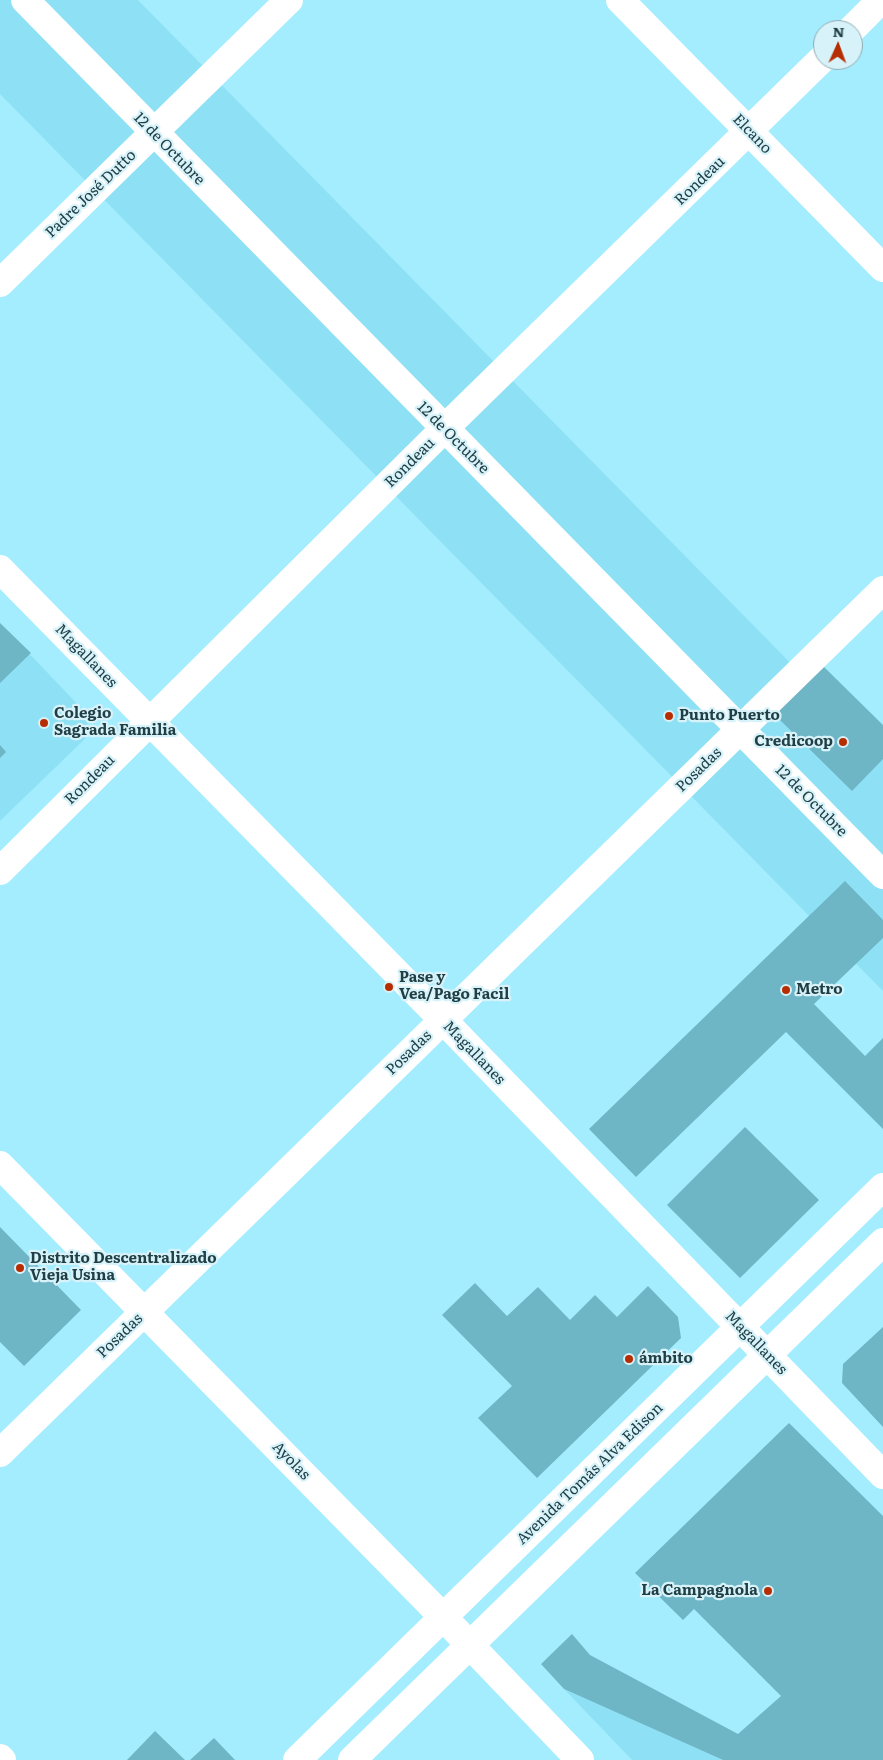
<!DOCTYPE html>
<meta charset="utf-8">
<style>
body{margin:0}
#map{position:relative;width:883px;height:1760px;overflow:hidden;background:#a4edff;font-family:Literata,serif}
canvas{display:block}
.north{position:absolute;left:813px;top:20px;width:50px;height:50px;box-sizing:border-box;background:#d7f2f9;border:1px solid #8eaab1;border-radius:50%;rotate:2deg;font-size:14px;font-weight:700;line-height:20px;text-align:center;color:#203e45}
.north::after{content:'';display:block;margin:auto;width:18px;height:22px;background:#b72d02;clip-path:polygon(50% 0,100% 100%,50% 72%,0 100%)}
</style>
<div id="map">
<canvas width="883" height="1760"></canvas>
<div class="north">N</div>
</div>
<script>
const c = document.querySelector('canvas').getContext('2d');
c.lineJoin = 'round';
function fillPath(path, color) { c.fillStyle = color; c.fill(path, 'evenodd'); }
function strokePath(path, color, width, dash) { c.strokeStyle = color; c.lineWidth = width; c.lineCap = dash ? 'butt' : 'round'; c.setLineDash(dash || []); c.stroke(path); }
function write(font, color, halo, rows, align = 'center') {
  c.font = font + ' Literata,serif'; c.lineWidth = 4.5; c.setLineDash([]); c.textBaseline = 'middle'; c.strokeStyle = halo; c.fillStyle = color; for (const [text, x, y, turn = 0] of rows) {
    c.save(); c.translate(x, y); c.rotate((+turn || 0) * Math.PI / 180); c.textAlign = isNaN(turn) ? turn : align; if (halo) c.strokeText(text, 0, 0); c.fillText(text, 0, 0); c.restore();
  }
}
fillPath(new Path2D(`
 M0 0H138L883 757V991L0 94Z
 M0 623 85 712 90 734 0 821Z
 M564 1689 723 1760H632Z`), '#8ee1f4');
fillPath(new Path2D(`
 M0 623 31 653 0 683Z
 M823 666 883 725V759L852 791 780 720V709Z
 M0 745 6 752 0 758Z
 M845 881 883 920V938L814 1004 865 1056 883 1038V1129L786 1032 636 1177 589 1129Z
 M745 1127 819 1200 740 1278 667 1205Z
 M0 1227 81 1310 24 1366 0 1342Z
 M475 1283 507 1316 538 1287 570 1320 595 1295 617 1317 648 1286 678 1317 681 1338 537 1478 478 1418 512 1386 442 1315Z
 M883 1327V1427L842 1383 843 1364Z
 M789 1423 883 1516V1760H723L564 1689 541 1664 572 1634 590 1655 738 1734 781 1696 694 1609 683 1620 635 1573Z
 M155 1731 185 1760H127Z
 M214 1738 235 1760H190Z`), '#6eb5c6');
strokePath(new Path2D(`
 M25 0 883 875
 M620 0 883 268
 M851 30 881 0
 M0 283 289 0
 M0 569 443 1020 883 1475
 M0 871 444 429 823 58
 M0 1165 443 1617 580 1760
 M0 1453 883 590
 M0 1758 2 1760`), '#fff', 28);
strokePath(new Path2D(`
 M297 1760 883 1187
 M352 1760 883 1242`), '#fff', 28);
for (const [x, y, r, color] of [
 [669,716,5,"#b72d02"],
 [44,723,5,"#b72d02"],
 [843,742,5,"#b72d02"],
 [389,987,5,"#b72d02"],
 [786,990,5,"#b72d02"],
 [20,1268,5,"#b72d02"],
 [629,1359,5,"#b72d02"],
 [768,1591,5,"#b72d02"]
]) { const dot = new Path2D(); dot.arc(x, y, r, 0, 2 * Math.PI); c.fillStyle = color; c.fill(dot); strokePath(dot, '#d7f2f9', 2); }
write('15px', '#203e45', '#d7f2f9', [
 ["Elcano",752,134,46],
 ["12 de Octubre",169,149,46],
 ["Rondeau",700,181,-44],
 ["Padre José Dutto",91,194,-44],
 ["12 de Octubre",453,438,45],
 ["Rondeau",410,463,-45],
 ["Magallanes",86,656,46],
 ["Posadas",699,770,-44],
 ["Rondeau",90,780,-45],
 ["12 de Octubre",811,801,45],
 ["Posadas",409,1053,-44],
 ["Magallanes",474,1053,46],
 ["Posadas",120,1336,-44],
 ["Magallanes",756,1343,46],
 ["Ayolas",291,1461,46],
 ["Avenida Tomás Alva Edison",590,1474,-44]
]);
write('bold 15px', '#203e45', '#d7f2f9', [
 ["Colegio",54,714],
 ["Sagrada Familia",54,731],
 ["Punto Puerto",679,716],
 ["Credicoop",833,742,"right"],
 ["Pase y",399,978],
 ["Vea/Pago Facil",399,995],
 ["Metro",796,990],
 ["Distrito Descentralizado",30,1259],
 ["Vieja Usina",30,1276],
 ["ámbito",639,1359],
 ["La Campagnola",758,1591,"right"]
], 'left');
</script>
